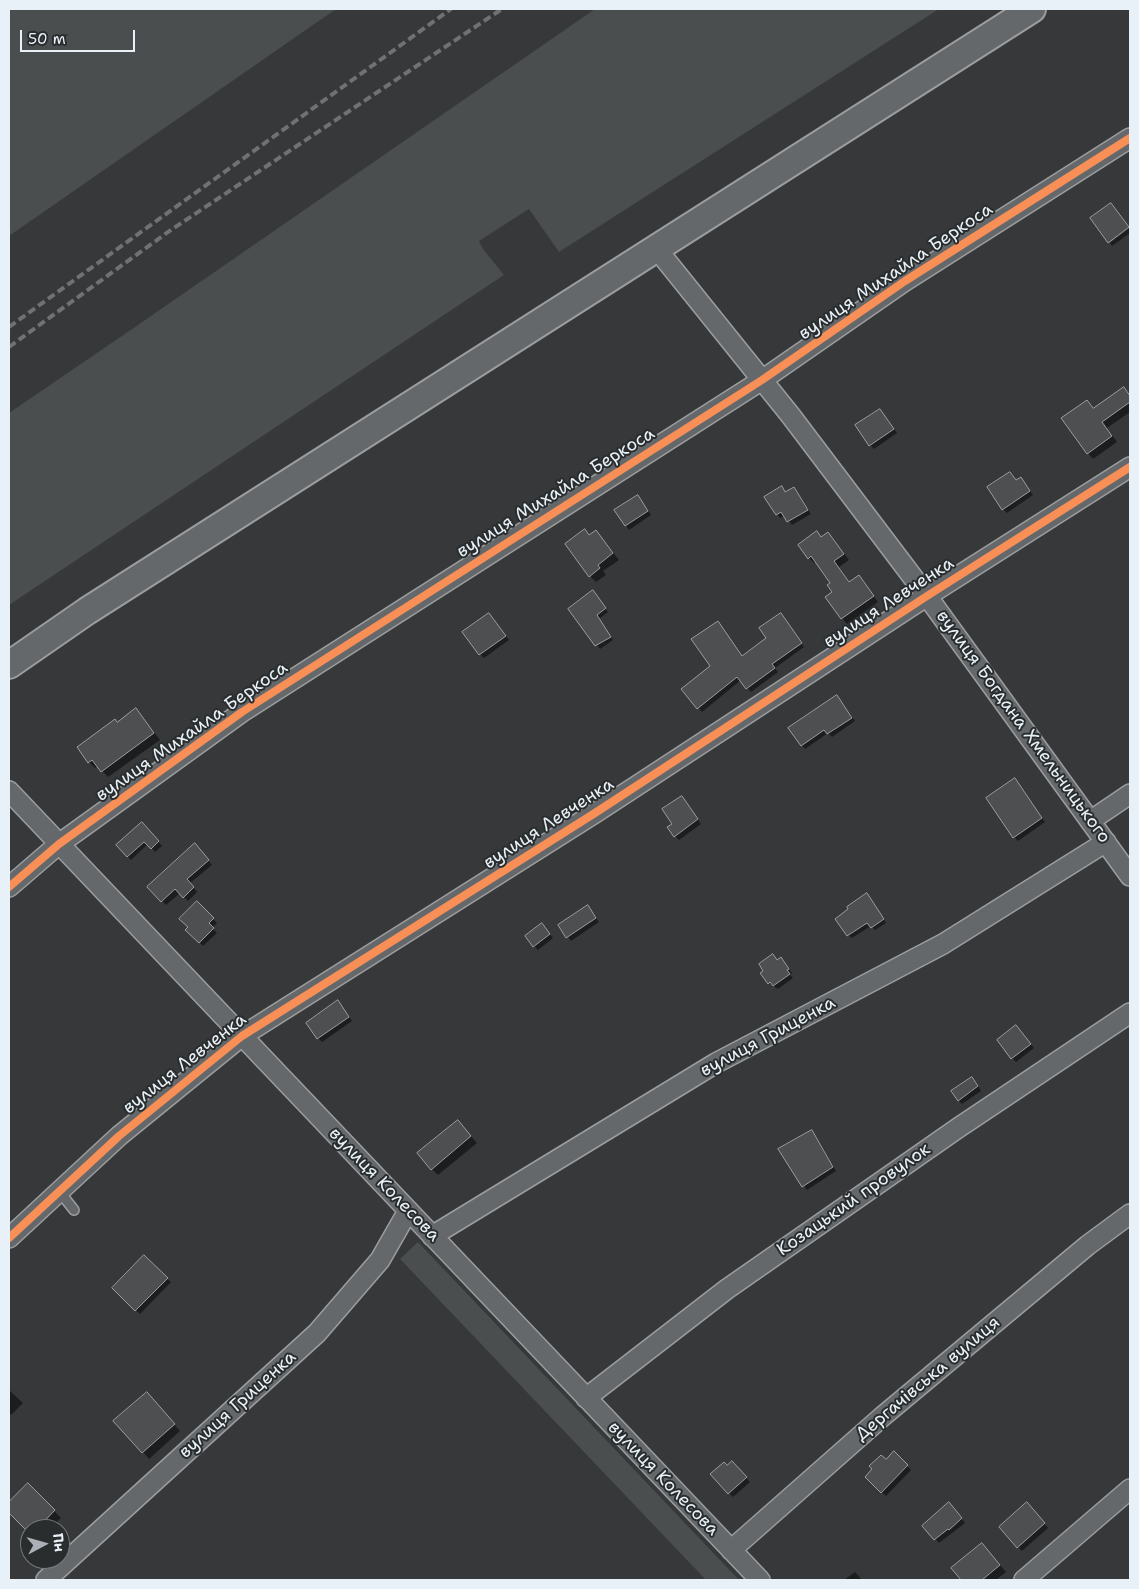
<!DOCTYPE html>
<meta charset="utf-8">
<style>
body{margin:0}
#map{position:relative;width:1139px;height:1589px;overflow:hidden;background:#363839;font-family:"Shantell Sans",sans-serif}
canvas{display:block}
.frame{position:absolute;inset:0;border:10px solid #e8f1f8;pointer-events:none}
.north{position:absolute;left:20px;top:1519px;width:50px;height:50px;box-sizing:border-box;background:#2a2d2e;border:1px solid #767b7f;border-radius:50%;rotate:84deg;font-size:14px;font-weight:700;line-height:20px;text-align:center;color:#e8f1f8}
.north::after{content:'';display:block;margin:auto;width:18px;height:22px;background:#aab0b5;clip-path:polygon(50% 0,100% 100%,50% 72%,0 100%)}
.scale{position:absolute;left:20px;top:30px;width:115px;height:22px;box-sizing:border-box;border:2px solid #e8f1f8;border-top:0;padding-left:6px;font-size:15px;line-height:18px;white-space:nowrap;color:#e8f1f8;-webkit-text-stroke:4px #2a2d2e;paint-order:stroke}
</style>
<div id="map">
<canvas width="1139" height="1589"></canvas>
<div class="frame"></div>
<div class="north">Пн</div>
<div class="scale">50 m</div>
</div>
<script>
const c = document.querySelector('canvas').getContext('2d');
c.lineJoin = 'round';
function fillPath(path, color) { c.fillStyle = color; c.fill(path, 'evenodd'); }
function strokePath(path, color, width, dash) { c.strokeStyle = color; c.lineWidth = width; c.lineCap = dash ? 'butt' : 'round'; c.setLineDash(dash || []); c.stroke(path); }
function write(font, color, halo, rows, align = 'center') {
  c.font = font + ' "Shantell Sans",sans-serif'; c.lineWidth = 4; c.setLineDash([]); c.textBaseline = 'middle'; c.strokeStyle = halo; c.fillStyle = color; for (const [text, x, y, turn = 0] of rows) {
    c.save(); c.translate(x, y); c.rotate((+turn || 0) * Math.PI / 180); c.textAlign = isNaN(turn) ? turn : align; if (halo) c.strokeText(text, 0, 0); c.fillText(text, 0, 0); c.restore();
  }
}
fillPath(new Path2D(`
 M9 9H336L9 236Z
 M595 9H939L559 252 529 209 479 241 483 249 504 275 9 605V413L135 327Z
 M418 1242 739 1580H706L400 1259Z`), '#4a4e4f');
fillPath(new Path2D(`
 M1130 228V233L1112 246 1110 243Z
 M1124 389 1130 396V412L1107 428 1117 442 1093 459 1088 453 1087 401 1094 409Z
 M880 410 897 433 874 449 870 445Z
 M1021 479 1033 495 1007 513 1003 509 1016 481Z
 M781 488 786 493 794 488 811 514 792 525 785 516 780 518 777 514Z
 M638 496 651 515 629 530 616 511Z
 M585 531 590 536 596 531 619 560 603 571 606 575 596 582 590 576Z
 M828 533 849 560 839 567 850 583 864 582 878 602 847 624 842 618 832 583 816 562 814 563 809 558 822 538Z
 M596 595 608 612 599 619 613 640 600 649 570 609Z
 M493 618 509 640 484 658 480 654Z
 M784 618 804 647 775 668 778 672 751 692 741 680 702 712 683 689 712 666 718 623 742 657 768 638Z
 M840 700 855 721 832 737 828 733 805 749 790 728Z
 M136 709 160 740 108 777 98 766 95 768 89 762 117 723Z
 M1018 784 1045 822 1018 841 1014 837Z
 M685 801 701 824 679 840 675 836 674 824Z
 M142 823 162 846 155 852 148 844 131 860 117 845Z
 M199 849 212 865 190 883 197 892 188 901 180 893 166 905 149 887Z
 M870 898 886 923 875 930 871 926 852 938 848 935Z
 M197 903 217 923 212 928 217 933 203 946 187 929 189 927Z
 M588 907 599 922 571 941 560 926Z
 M542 925 553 938 538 950 534 946Z
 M773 956 778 961 781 959 792 973 790 975 793 978 778 989 769 983Z
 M341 1006 352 1021 322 1042 318 1038Z
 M1020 1031 1034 1048 1016 1062 1012 1058Z
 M976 1082 981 1091 962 1104 958 1100Z
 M464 1128 477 1143 438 1175 432 1169Z
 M812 1132 816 1136 836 1171 807 1190 780 1150Z
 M144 1257 171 1282 140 1314 114 1288Z
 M9 1390 23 1403 11 1415 9 1412Z
 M153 1400 180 1431 149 1459 143 1452Z
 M894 1453 911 1470 886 1496 866 1477Z
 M736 1466 750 1482 733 1497 729 1493Z
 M28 1484 61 1518 49 1529H30V1533L9 1511V1504Z
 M953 1508 965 1523 939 1543 924 1526Z
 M1031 1508 1048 1528 1022 1551 1018 1547Z
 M988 1551 1006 1572 996 1580H963L953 1568Z
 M855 1572 862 1580H844Z`), '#0007');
const building = new Path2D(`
 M1111 203 1129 227 1108 243 1090 218Z
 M1124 387 1130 396V402L1102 422 1112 436 1087 454 1061 418 1087 400 1093 408Z
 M880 409 894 429 869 446 855 425Z
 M1010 472 1016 480 1021 477 1030 491 1002 510 987 487Z
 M782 486 785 492 794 487 808 510 787 522 781 512 776 515 764 497Z
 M638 495 648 511 625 526 614 510Z
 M585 529 589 535 596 530 613 553 598 565 600 568 589 577 565 544Z
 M817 531 821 537 828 532 844 554 834 561 849 582 859 575 874 596 841 619 825 597 832 592 827 585 830 583 811 556 808 559 798 545Z
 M593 590 606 608 597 615 611 637 595 646 568 609Z
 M489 613 506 636 479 655 462 632Z
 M781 613 802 643 772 664 775 668 746 689 737 677 697 709 681 689 710 666 691 639 718 621 742 656 766 638 759 628Z
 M837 695 852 718 827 734 824 730 801 746 788 728Z
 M136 708 154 733 101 772 92 760 88 763 77 747 115 719 117 722Z
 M1015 778 1042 818 1013 838 986 798Z
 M682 796 698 819 674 837 667 827 672 824 662 809Z
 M142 822 159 841 151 849 144 842 127 857 116 845Z
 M195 843 209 860 187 879 194 887 183 898 175 889 161 902 147 887Z
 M867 893 884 919 871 928 867 923 847 936 835 919 848 909 847 907Z
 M197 901 214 918 209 923 214 928 199 943 185 930 188 927 179 919Z
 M588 905 596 918 566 938 558 925Z
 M542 923 550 934 533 947 525 936Z
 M773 954 777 960 781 957 789 969 787 970 790 974 773 986 770 982 768 984 760 973 763 971 759 964Z
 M338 1000 349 1017 317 1039 306 1023Z
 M1016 1025 1031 1044 1011 1059 997 1040Z
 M972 1077 978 1086 958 1101 951 1091Z
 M458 1120 471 1136 431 1170 417 1153Z
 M812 1130 833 1167 802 1187 778 1149Z
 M144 1255 168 1278 135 1311 112 1288Z
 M147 1392 175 1424 142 1453 113 1421Z
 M894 1451 908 1465 881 1493 865 1477 872 1469 869 1466 881 1455 886 1459Z
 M732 1461 747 1477 728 1494 710 1474 724 1462 727 1465Z
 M28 1483 55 1510 37 1529H30V1534L9 1513V1502Z
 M949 1502 962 1518 949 1530 948 1529 934 1540 922 1526Z
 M1027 1502 1045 1523 1017 1548 999 1527Z
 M982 1543 1000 1565 982 1580H961L951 1568Z`);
fillPath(building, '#4e4f50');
strokePath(building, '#9b9d9f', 1);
const service = new Path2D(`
 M59 1191 74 1210`);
const minor = new Path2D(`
 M656 248 791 416 927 596 1130 876
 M9 791 760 1580
 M1090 821 1130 794
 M9 887 59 844 242 712 762 380 905 281 1130 138
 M432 1236 716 1063 943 944 1106 842
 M9 1238 119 1136 242 1036 595 813 927 596 1130 467
 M586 1398 727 1289 958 1128 1130 1013
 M731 1550 883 1416 1088 1245 1130 1214
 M46 1580 317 1333 380 1260 408 1211
 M1024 1580 1130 1489`);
const secondary = new Path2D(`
 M9 665 87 611 1032 9`);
strokePath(service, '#9b9d9f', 12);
strokePath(minor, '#9b9d9f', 22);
strokePath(secondary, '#9b9d9f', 30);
strokePath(service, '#65686b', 9);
strokePath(minor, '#65686b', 19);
strokePath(secondary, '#65686b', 26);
strokePath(new Path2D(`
 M9 327 451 9
 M9 347 168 232 502 9`), '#6f7172', 4, [8, 4]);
strokePath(new Path2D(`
 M9 887 59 844 242 712 762 380 905 281 1130 138
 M9 1238 119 1136 242 1036 595 813 927 596 1130 467`), '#f78f57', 8);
write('18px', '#e8f1f8', '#2a2d2e', [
 ["вулиця Михайла Беркоса",896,272,-34],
 ["вулиця Михайла Беркоса",556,493,-32],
 ["вулиця Левченка",889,603,-33],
 ["вулиця Богдана Хмельницького",1023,727,54],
 ["вулиця Михайла Беркоса",192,732,-35],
 ["вулиця Левченка",549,824,-33],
 ["вулиця Гриценка",768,1037,-28],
 ["вулиця Левченка",185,1064,-38],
 ["вулиця Колесова",384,1185,46],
 ["Козацький провулок",854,1200,-35],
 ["Дергачівська вулиця",928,1379,-40],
 ["вулиця Гриценка",238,1405,-42],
 ["вулиця Колесова",663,1479,46]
]);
</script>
